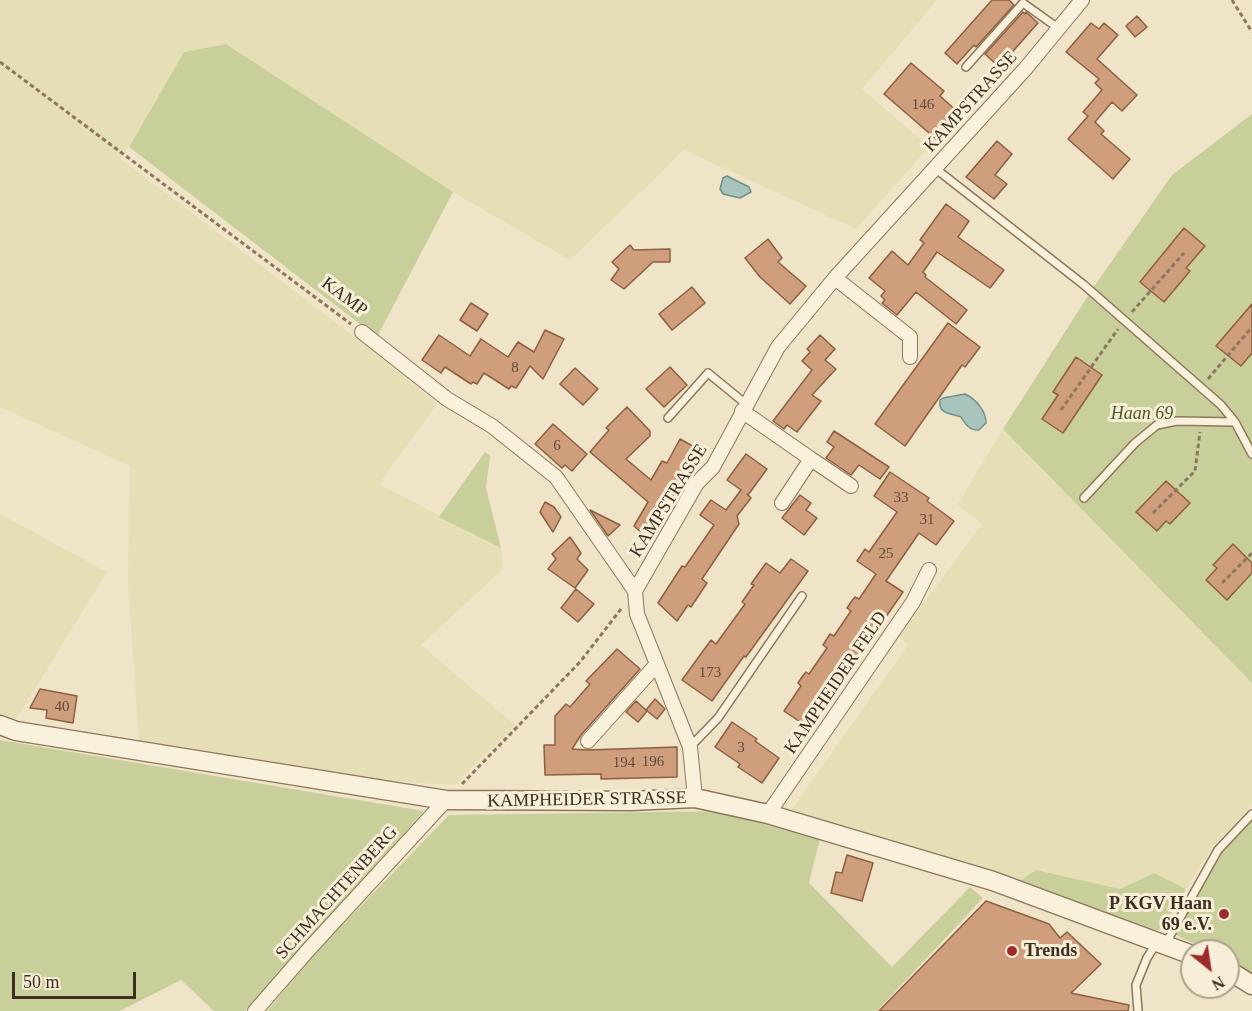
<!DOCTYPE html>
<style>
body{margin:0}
#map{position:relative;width:1252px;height:1011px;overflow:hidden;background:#f0e4c8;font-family:"Times New Roman",serif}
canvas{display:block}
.north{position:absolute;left:1180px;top:939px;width:60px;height:60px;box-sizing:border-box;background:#f7eed8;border:2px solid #ada18e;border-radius:50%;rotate:150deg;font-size:16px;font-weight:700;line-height:24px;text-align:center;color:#3d2e20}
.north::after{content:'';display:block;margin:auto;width:21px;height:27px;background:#9e2a2b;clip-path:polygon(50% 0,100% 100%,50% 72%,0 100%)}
.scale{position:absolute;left:12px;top:972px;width:124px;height:27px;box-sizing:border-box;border:3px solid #3d2e20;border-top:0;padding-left:8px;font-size:18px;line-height:21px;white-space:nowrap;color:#3d2e20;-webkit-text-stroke:4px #f7eed8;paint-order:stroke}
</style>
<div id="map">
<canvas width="1252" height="1011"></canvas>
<div class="north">N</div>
<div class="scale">50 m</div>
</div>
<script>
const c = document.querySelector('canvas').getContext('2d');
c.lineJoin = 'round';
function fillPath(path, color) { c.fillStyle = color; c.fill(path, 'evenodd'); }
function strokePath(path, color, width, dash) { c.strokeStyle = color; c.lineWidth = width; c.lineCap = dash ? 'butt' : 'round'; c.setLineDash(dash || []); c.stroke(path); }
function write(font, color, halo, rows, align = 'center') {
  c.font = font + ' "Times New Roman",serif'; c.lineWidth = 6; c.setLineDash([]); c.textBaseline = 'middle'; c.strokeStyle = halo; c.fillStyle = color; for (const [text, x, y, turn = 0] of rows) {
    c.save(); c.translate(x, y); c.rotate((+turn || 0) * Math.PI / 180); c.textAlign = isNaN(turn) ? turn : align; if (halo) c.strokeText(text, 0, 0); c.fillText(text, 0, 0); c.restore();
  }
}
fillPath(new Path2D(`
 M0 0H937L862 89 929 147 856 229 684 150 570 260 453 192 226 44 184 52 121 159 373 351 437 404 379 484 501 548 503 569 421 645 515 725 455 785 390 781 139 740 128 583 130 466 0 407Z
 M1003 429 1252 683V805L1211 849 1186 889 1154 873 1120 889 1036 870 1020 881 979 867 790 812 908 645 899 637 982 524 957 505Z
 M0 514 107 572 16 719 0 715Z`), '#e6deb5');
fillPath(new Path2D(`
 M226 44 453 192 377 337 129 147 184 52Z
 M1252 114V683L1003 429 1093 288 1172 175Z
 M485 452 490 456 486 488 501 548 439 517Z
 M0 740 424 811 245 1011H214L181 980 120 1011H0Z
 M725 811 820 839 809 883 892 967 970 887 983 898 877 1011H267L316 952 449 815Z
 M1252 820V973L1228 961V951H1208L1176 935 1221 852Z
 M1036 870 1120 889 1154 873 1186 889 1162 929 1154 931 1020 881Z`), '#c9cf9b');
const water = new Path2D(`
 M727 176 749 187 751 192 740 198 723 194 720 189 723 178Z
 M965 394C976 399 986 411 986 423L979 430C970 431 965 424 961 417 951 413 938 415 940 400L943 398Z`);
fillPath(water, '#a9c4bc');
strokePath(water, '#6f938a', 1.5);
const building = new Path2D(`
 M992 0H1009L1014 5 976 47 974 45 957 64 945 53Z
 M1023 12 1025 14 1026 12 1038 23 999 67 985 54Z
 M1137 16 1147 27 1135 37 1126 26Z
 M1091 23 1099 29 1104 23 1118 35 1097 59 1137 95 1122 111 1112 102 1095 122 1104 131 1101 134 1130 159 1113 179 1068 139 1088 116 1083 112 1102 90 1095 83 1099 79 1066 52Z
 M911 63 944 91 940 96 959 113 936 139 884 94Z
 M997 141 1012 154 995 175 1007 184 994 199 966 177Z
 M946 204 969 221 958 237 1004 270 990 288 937 252 923 272 926 275 925 277 967 310 956 324 916 292 897 315 882 303 885 300 881 296 885 291 869 278 892 251 908 265 924 243 920 240Z
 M1184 228 1205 246 1186 268 1190 271 1164 302 1140 282Z
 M768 239 782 258 778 262 806 286 790 304 760 277 745 258Z
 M630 245 634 250 670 249V262H653L624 289 611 280 619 269 612 262Z
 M692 287 705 303 672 330 659 314Z
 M471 303 488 314 477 331 460 320Z
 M1252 304V353L1241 366 1216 346Z
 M948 323 980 347 965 367 962 365 905 446 875 424Z
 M545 330 564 339 543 379 530 366 516 388 511 386 509 389 484 373 477 384 473 382 471 384 445 367 441 373 422 360 439 335 470 356 481 339 508 357 518 342 534 352Z
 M820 335 835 349 825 360 836 369 812 395 821 401 797 432 787 425 784 429 773 421 812 370 802 361 810 352 807 349Z
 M1076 357 1102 375 1063 433 1042 419 1058 395 1053 392Z
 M670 367 687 385 664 407 646 389Z
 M575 368 598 389 583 405 560 384Z
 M627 407 650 431V436L626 459 651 480 662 461 667 463 680 439 698 449 650 540 634 526 648 502 590 452 609 430 606 428Z
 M553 424 587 454 572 471 565 465 562 468 535 444Z
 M834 431 889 467 880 479 859 465 851 475 826 458 834 447 827 442Z
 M746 454 767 469 748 495 747 494 751 498 737 516 739 524 702 579 707 583 691 607 688 605 677 621 658 603 682 566 685 567 714 525 700 515 711 500 726 510 741 490 727 480Z
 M890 472 929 498 927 501 954 521 936 545 919 533 886 581 903 592 809 728 784 711 801 686 798 683 802 677 806 672 809 674 827 648 823 645 830 634 834 636 851 611 847 608 851 602 855 597 859 599 876 574 857 561 865 549 869 552 897 512 874 496Z
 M1166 481 1190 503 1170 524 1166 521 1157 531 1136 512Z
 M800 495 811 503 806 510 817 518 804 535 782 518Z
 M545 502 554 507 561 517 553 532 540 512Z
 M590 510 620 525 608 536Z
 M570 537 581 553 577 559 588 570 575 588 548 569 556 559 552 554Z
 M1233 544 1252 563V573L1227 600 1206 580 1217 568 1213 565Z
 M791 559 808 571 746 657 744 656 712 701 682 680 711 640 716 644 745 604 742 602 754 585 751 584 766 563 780 573Z
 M576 589 594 604 578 622 561 608Z
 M617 649 640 669 581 735 572 749 587 750 677 747V777L601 779V774L545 775 544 745H555V716L566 704 570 707 590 684 586 681Z
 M40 689 77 696 73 723 46 718 47 710 30 708Z
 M655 699 665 709 657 719 646 710Z
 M636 701 647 711 638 722 626 712Z
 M732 722 757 739 755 741 779 758 762 783 738 767 740 764 715 747Z
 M847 855 873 863 862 901 831 893 836 872 842 873Z
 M986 901 1049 924 1060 938 1067 932 1101 964 1071 993 1129 1005 1128 1011H879Z`);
fillPath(building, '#cf9f7d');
strokePath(building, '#8d5f41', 1.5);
const service = new Path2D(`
 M966 67 1023 3 1058 28
 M936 169 1084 285 1221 405 1235 422 1252 454
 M668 418 708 373 746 404
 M1084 498 1135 443 1157 425 1177 421 1235 422
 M690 747 718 718 802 596
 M1166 943 1218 850 1252 814
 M1138 1011 1136 985 1147 958 1156 944`);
const minor = new Path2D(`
 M835 278 910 337V357
 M362 332 447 399 492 426 556 477 635 591
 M742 411 811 459 782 503
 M811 459 851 486
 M588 741 657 664
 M695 798 690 747 637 614 635 591 697 483 713 467 778 347 835 278 1026 68 1082 0
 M768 814 913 602 929 570
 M255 1011 310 948 446 800`);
const tertiary = new Path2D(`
 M0 725 16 731 446 800 631 801 695 798 768 814 993 881 1192 955
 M1228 970 1252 985`);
strokePath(service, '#8d765c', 10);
strokePath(minor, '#8d765c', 16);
strokePath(tertiary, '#8d765c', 21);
strokePath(new Path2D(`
 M1232 0 1252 32
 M0 62 351 324
 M1132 312 1184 253
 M1208 379 1252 327
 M1061 410 1118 329
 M1153 513 1195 471 1200 432
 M1222 583 1252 553
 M462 784 580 662 621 609`), '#8d765c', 3, [4.5, 3]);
strokePath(service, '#faf1dc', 7);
strokePath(minor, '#faf1dc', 14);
strokePath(tertiary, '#faf1dc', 18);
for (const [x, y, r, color] of [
 [1224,914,6,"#9e2a2b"],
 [1012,951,6,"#9e2a2b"]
]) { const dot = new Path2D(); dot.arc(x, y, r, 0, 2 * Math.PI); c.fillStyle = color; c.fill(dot); strokePath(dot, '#f7eed8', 2); }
write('15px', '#624a37', null, [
 ["146",923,105],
 ["8",515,368],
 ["6",557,446],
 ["33",901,498],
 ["31",927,520],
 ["25",886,554],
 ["173",710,673],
 ["40",62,707],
 ["3",741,748],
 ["196",653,762],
 ["194",624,763]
]);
write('18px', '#3d2e20', '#f7eed8', [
 ["KAMPSTRASSE",971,102,-48],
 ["KAMP",344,297,37],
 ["KAMPSTRASSE",669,501,-58],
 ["KAMPHEIDER FELD",836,683,-56],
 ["KAMPHEIDER STRASSE",587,800,-1],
 ["SCHMACHTENBERG",337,893,-48]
]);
write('italic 18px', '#4d5a26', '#f7eed8', [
 ["Haan 69",1142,414]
]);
write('bold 18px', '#3d2e20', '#f7eed8', [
 ["P KGV Haan",1212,904],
 ["69 e.V.",1212,925],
 ["Trends",1024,951,"left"]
], 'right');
</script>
